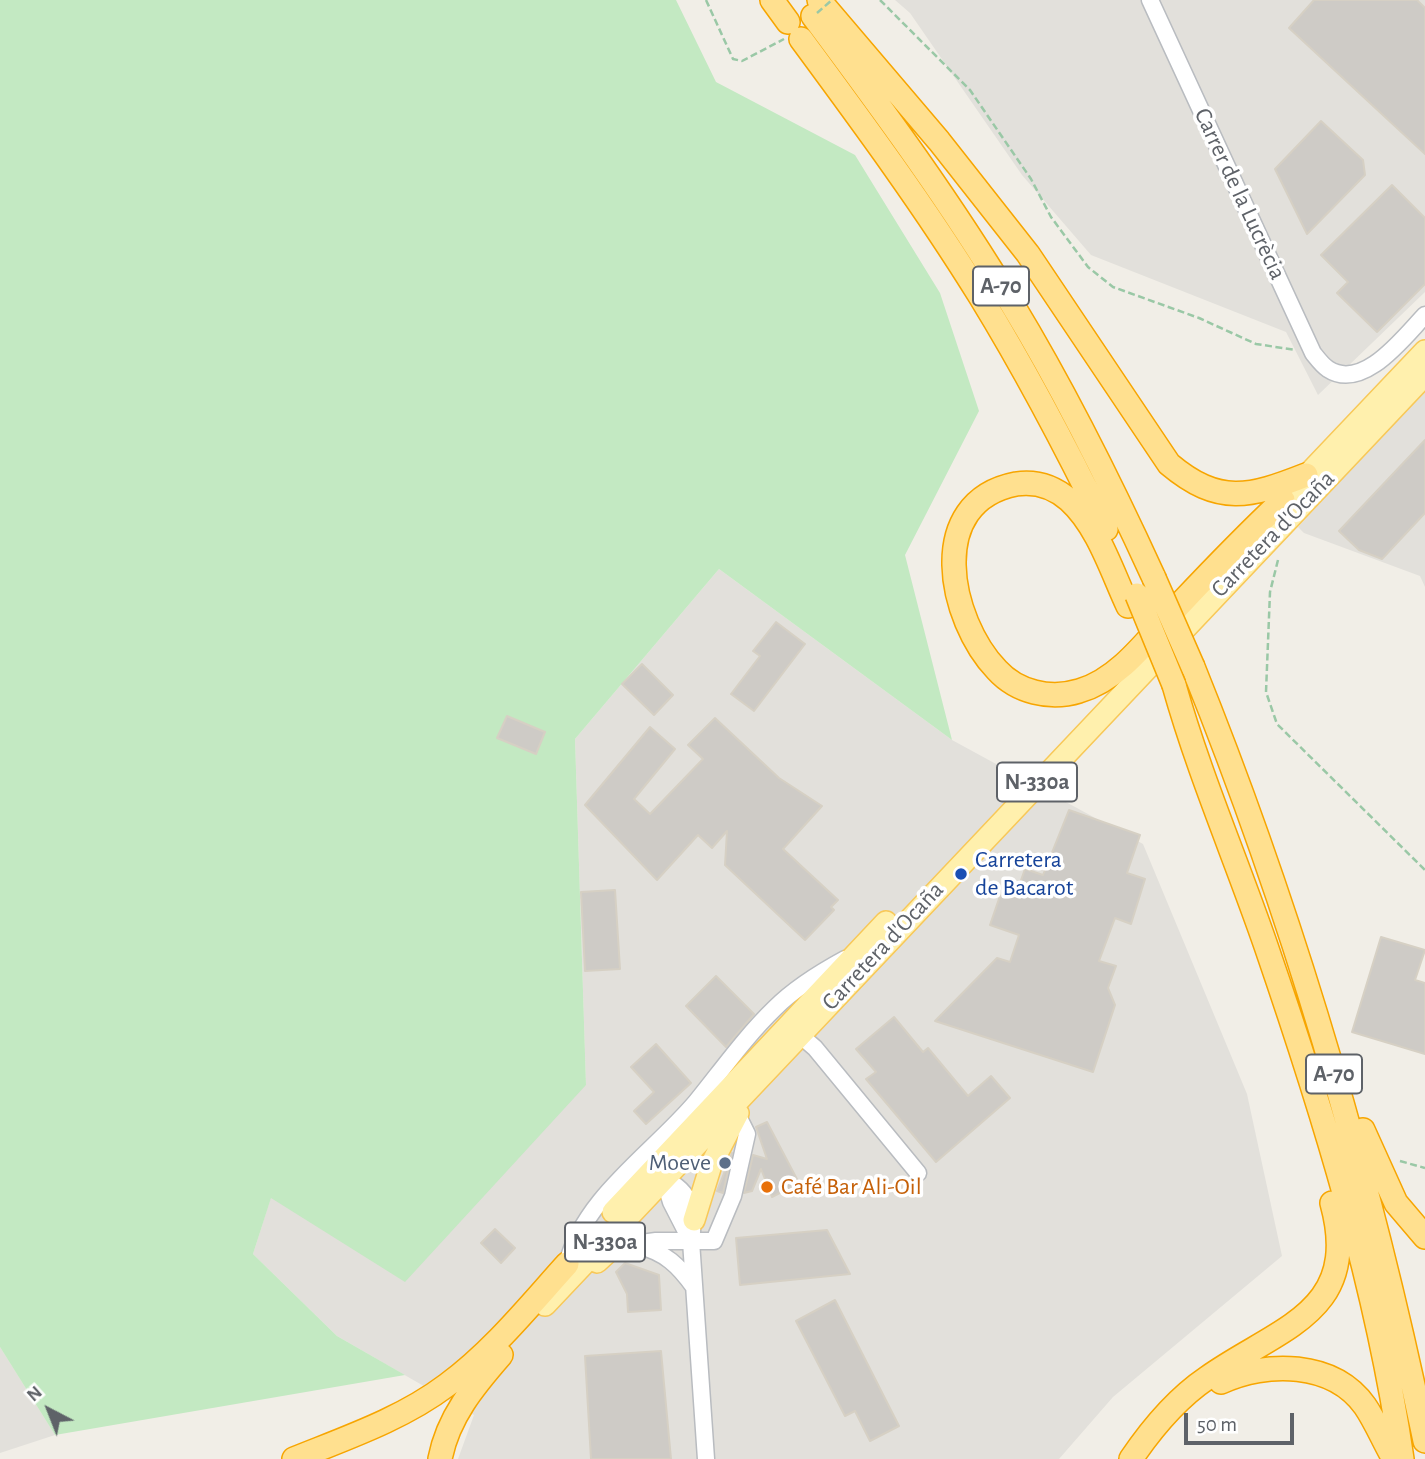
<!DOCTYPE html>
<meta charset="utf-8">
<style>
body{margin:0}
#map{position:relative;width:1425px;height:1459px;overflow:hidden;background:#f1eee7;font-family:"Alegreya Sans",sans-serif}
canvas{display:block}
.north{position:absolute;left:14px;top:1375px;width:70px;height:70px;-webkit-text-stroke:5px #fff;paint-order:stroke;rotate:318deg;font-size:19px;font-weight:700;line-height:28px;text-align:center;color:#5e6268}
.north::after{content:'';display:block;margin:auto;width:24px;height:32px;background:#5e6268;clip-path:polygon(50% 0,100% 100%,50% 72%,0 100%)}
.scale{position:absolute;left:1184px;top:1413px;width:110px;height:32px;box-sizing:border-box;border:4px solid #5e6268;border-top:0;padding-left:9px;font-size:21px;line-height:24px;white-space:nowrap;color:#5e6268;-webkit-text-stroke:5px #fff;paint-order:stroke}
</style>
<div id="map">
<canvas width="1425" height="1459"></canvas>
<div class="north">N</div>
<div class="scale">50 m</div>
</div>
<script>
const c = document.querySelector('canvas').getContext('2d');
c.lineJoin = 'round';
function fillPath(path, color) { c.fillStyle = color; c.fill(path, 'evenodd'); }
function strokePath(path, color, width, dash) { c.strokeStyle = color; c.lineWidth = width; c.lineCap = dash ? 'butt' : 'round'; c.setLineDash(dash || []); c.stroke(path); }
function write(font, color, halo, rows, align = 'center') {
  c.font = font + ' "Alegreya Sans",sans-serif'; c.lineWidth = 7; c.setLineDash([]); c.textBaseline = 'middle'; c.strokeStyle = halo; c.fillStyle = color; for (const [text, x, y, turn = 0] of rows) {
    c.save(); c.translate(x, y); c.rotate((+turn || 0) * Math.PI / 180); c.textAlign = isNaN(turn) ? turn : align; if (halo) c.strokeText(text, 0, 0); c.fillText(text, 0, 0); c.restore();
  }
}
fillPath(new Path2D(`
 M895 0H1425V292L1318 395 1286 332 1091 255 1022 175 910 13Z
 M1425 389V587L1420 576 1304 533 1298 527Z
 M719 569 952 740 1143 844 1247 1094 1282 1256 1113 1397 1059 1459H458L474 1415 337 1336 253 1254 271 1197 586 1085 575 739Z
 M0 1347 55 1435 0 1453Z`), '#e2e0db');
fillPath(new Path2D(`
 M0 0H676L716 82 855 155 940 293 979 411 905 555 952 740 719 569 575 739 586 1085 405 1282 271 1198 253 1254 337 1336 405 1375 55 1435 0 1347Z`), '#c3e9c2');
const building = new Path2D(`
 M1314 0H1417L1425 8V154L1289 28Z
 M1321 121 1363 160 1365 175 1307 234 1275 169Z
 M1392 185 1425 218V284L1377 332 1337 293 1348 282 1321 255Z
 M1425 440V513L1382 559 1359 550 1339 531Z
 M776 622 805 644 754 711 731 694 760 656 753 651Z
 M642 664 673 695 654 715 622 684Z
 M507 716 545 732 536 754 497 738Z
 M715 718 779 778 822 806 783 849 838 900 831 907 834 910 805 940 725 865 727 831 712 848 698 835 657 880 585 805 650 727 675 749 634 799 650 814 703 759 688 745Z
 M1069 810 1140 835 1127 873 1145 879 1131 924 1115 918 1099 961 1116 966 1108 988 1115 1005 1093 1072 935 1021 997 958 1010 962 1019 935 990 925 1001 893 1015 897 1025 869 1043 875Z
 M615 890 620 969 585 971 581 892Z
 M1381 937 1425 950 1415 980 1425 983V1054L1352 1032Z
 M716 976 754 1014 726 1047 686 1006Z
 M894 1017 923 1052 928 1048 968 1096 991 1076 1010 1098 936 1162 866 1079 876 1072 856 1049Z
 M656 1044 691 1083 646 1124 634 1111 654 1092 631 1067Z
 M767 1122 799 1183 772 1197 761 1169 752 1191 744 1193 753 1155 767 1159 756 1127Z
 M732 1153 723 1193 717 1191Z
 M495 1229 515 1248 501 1263 481 1243Z
 M827 1230 850 1274 740 1285 736 1238Z
 M625 1263 659 1275 661 1310 628 1312 627 1294 616 1272Z
 M835 1300 899 1426 870 1441 855 1411 845 1416 796 1321Z
 M661 1351 671 1459H591L585 1356Z`);
fillPath(building, '#cecbc6');
strokePath(building, '#d6d0c4', 2);
const minor = new Path2D(`
 M1150 0 1313 353C1317 358 1322 365 1328 369 1363 392 1404 337 1425 315
 M800 1035 815 1048 918 1173
 M664 1179C692 1191 695 1213 691 1241L706 1459
 M664 1179 671 1202 691 1241
 M634 1244 656 1241H714L733 1196 747 1134 737 1114
 M639 1246C665 1252 679 1266 694 1287
 M567 1264C584 1197 653 1153 696 1102 722 1070 745 1037 775 1008 795 988 821 972 845 959`);
const major = new Path2D(`
 M1294 489 1425 351
 M613 1212 886 922
 M694 1220 711 1165 738 1113
 M597 1262 609 1251 634 1244
 M545 1305 1425 375`);
const highway = new Path2D(`
 M772 0 788 22
 M819 0 939 141 1028 254 1169 464C1219 506 1250 497 1306 475
 M813 16C883 110 952 204 1012 304 1066 393 1111 484 1154 578
 M801 39C863 123 925 207 980 296 1026 371 1067 449 1106 529
 M1128 606C1112 572 1098 526 1069 500 1054 487 1036 481 1016 484 924 502 949 620 997 670 1017 692 1050 700 1079 691 1122 679 1153 632 1182 602 1215 567 1248 533 1283 500
 M1193 667C1294 917 1370 1177 1425 1441
 M1174 685C1199 774 1236 859 1266 946 1323 1112 1377 1285 1402 1459
 M1363 1130 1396 1203 1425 1237
 M1221 1382C1266 1361 1333 1361 1365 1406 1376 1422 1384 1442 1394 1459
 M294 1459C346 1438 402 1419 447 1385 493 1351 529 1306 567 1264
 M440 1459C448 1417 474 1386 501 1355
 M1131 1459C1152 1428 1176 1399 1207 1378 1279 1327 1362 1313 1332 1203`);
strokePath(minor, '#b9bcc0', 19);
strokePath(major, '#f8c858', 24);
strokePath(highway, '#f7a500', 26);
strokePath(new Path2D(`
 M706 0 733 59 742 61 784 39
 M880 0 970 90 1031 179 1051 217 1088 267 1113 287 1199 318 1256 344 1296 350
 M1278 560 1270 592 1266 692 1277 724 1425 870
 M1400 1161 1425 1168`), '#9ac8a6', 2.5, [7, 3.5]);
strokePath(minor, '#fff', 16);
strokePath(major, '#fff0ad', 21);
strokePath(highway, '#ffe08f', 23);
const highwayBridge = new Path2D(`
 M1154 578 1193 667
 M1137 595 1174 685`);
strokePath(highwayBridge, '#f7a500', 26, []);
strokePath(new Path2D(`
 M817 13 832 0`), '#9ac8a6', 2.5, [7, 3.5]);
strokePath(highwayBridge, '#ffe08f', 23);
for (const [x, y, r, color] of [
 [961,874,7,"#1a4fb4"],
 [725,1163,7,"#5c6f8a"],
 [767,1187,7,"#e8710a"]
]) { const dot = new Path2D(); dot.arc(x, y, r, 0, 2 * Math.PI); c.fillStyle = color; c.fill(dot); strokePath(dot, '#fff', 2.5); }
for (const [x, y, w] of [
 [1001,286,56],
 [1037,782,80],
 [1334,1074,56],
 [605,1242,80]
]) { const box = new Path2D(); box.roundRect(x - w / 2, y - 19.5, w, 39, 5); c.fillStyle = '#fff'; c.fill(box); strokePath(box, '#5e6268', 2); }
write('bold 23px', '#5e6268', null, [
 ["A-70",1001,286],
 ["N-330a",1037,782],
 ["A-70",1334,1074],
 ["N-330a",605,1242]
]);
write('24px', '#5e6268', '#fff', [
 ["Carrer de la Lucrècia",1240,194,65],
 ["Carretera d'Ocaña",1273,534,-46],
 ["Carretera d'Ocaña",883,946,-47]
]);
write('24px', '#164399', '#fff', [
 ["Carretera",975,860],
 ["de Bacarot",975,888]
], 'left');
write('24px', '#4e5e75', '#fff', [
 ["Moeve",711,1163]
], 'right');
write('24px', '#c56008', '#fff', [
 ["Café Bar Ali-Oil",781,1187]
], 'left');
</script>
